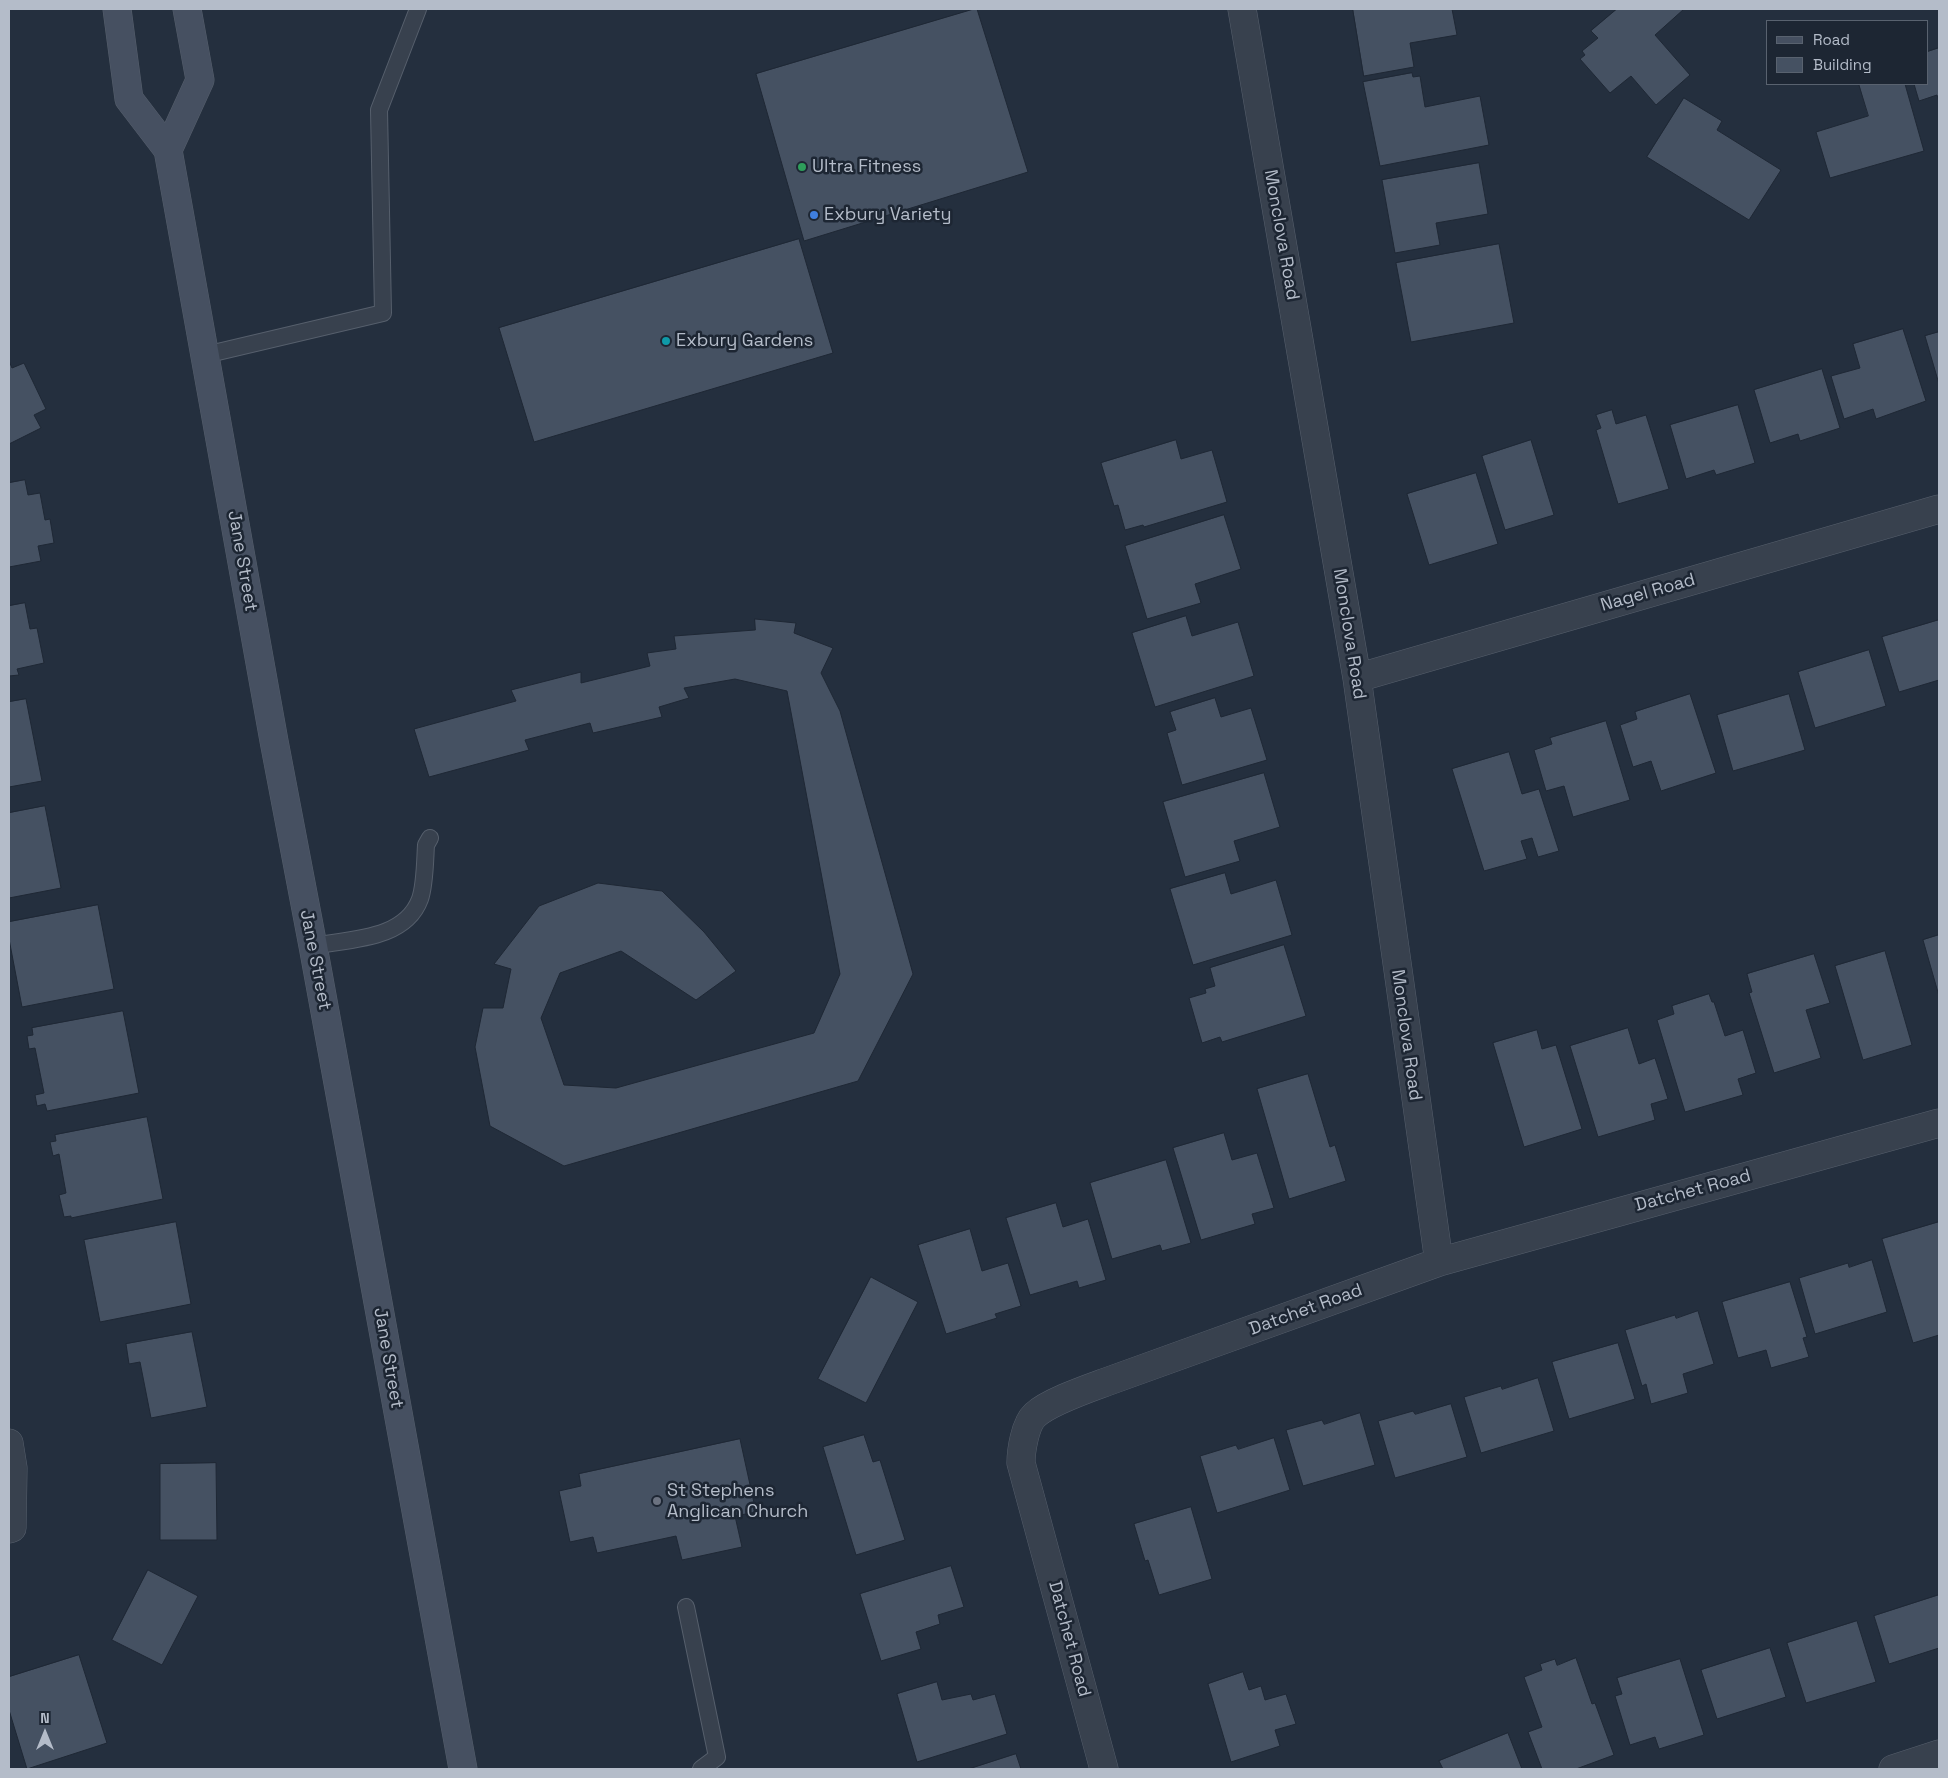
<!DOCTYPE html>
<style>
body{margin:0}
#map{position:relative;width:1948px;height:1778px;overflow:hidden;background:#242f3e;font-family:"Space Grotesk",sans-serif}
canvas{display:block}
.frame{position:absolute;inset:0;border:10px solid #b4bcc9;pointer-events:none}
.legend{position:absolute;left:1766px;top:20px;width:162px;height:65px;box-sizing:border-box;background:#1d2633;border:1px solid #59626f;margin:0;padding:6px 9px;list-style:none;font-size:15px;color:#b4bcc9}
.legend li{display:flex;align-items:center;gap:10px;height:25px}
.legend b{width:25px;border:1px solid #59626f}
.north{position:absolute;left:20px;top:1708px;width:50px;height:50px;-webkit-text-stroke:4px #1d2633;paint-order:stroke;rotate:0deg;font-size:14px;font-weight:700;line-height:20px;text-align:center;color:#b4bcc9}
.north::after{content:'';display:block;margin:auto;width:18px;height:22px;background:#b4bcc9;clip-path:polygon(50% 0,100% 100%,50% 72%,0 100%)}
</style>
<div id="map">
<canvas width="1948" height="1778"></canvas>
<div class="frame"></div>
<ul class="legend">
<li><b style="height:6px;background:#465061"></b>Road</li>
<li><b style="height:14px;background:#455162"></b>Building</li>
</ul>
<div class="north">N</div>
</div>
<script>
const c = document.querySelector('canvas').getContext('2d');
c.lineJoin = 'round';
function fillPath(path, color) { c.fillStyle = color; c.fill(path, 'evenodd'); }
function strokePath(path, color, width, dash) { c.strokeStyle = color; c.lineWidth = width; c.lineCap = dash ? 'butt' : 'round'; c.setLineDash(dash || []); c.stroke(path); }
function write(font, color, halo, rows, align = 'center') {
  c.font = font + ' "Space Grotesk",sans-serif'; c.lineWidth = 5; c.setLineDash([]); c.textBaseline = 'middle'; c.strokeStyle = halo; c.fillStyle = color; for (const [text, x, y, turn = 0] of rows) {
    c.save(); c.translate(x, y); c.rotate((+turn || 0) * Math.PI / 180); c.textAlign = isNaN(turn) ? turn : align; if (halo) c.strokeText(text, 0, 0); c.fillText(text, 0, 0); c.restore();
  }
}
const building = new Path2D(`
 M974 9H977L1028 172 804 241 756 74Z
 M1353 9H1452L1457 35 1410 43 1414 67 1364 76Z
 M1617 9H1684L1655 35 1690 75 1656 105 1631 76 1610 93 1580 59 1585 55 1582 51 1598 38 1591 31Z
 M1939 48V102L1937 95 1919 101 1914 84H1927V52Z
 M1412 73 1413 77 1420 76 1425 107 1480 96 1489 145 1380 166 1363 82Z
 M1859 84H1905L1924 151 1830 178 1816 132 1868 116Z
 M1684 98 1722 121 1717 130 1781 170 1749 220 1647 157Z
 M1479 163 1488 214 1436 223 1440 245 1395 253 1382 180Z
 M799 239 833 353 534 442 499 328Z
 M1499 244 1514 323 1411 342 1396 263Z
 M1903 329 1926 401 1876 419 1873 409 1844 419 1831 376 1860 368 1853 344Z
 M1939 332V384L1925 336Z
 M9 361 12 368 24 363 46 409 34 415 41 428 9 444Z
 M1822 369 1840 428 1800 441 1798 434 1770 443 1754 390Z
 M1738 405 1755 463 1716 475 1714 470 1686 479 1670 425Z
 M1612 410 1616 424 1646 415 1669 489 1618 504 1596 430 1601 428 1596 415Z
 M1176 440 1181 459 1212 450 1227 502 1144 527 1143 525 1125 530 1118 505 1114 506 1101 463Z
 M1531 440 1554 515 1505 530 1482 456Z
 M1476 473 1498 544 1429 565 1407 494Z
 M25 480 28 495 40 493 45 520 50 519 54 543 38 546 41 561 9 567V483Z
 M1224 515 1241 569 1195 584 1201 603 1147 619 1125 546Z
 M25 603 30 629 37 628 44 663 17 669 19 675 9 676V606Z
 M1186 616 1192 636 1238 622 1254 676 1155 707 1132 633Z
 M755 619 796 623 794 633 833 648 821 673 840 711 913 974 858 1081 564 1166 490 1126 475 1047 483 1008H503L511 969 494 964 539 906 598 883 662 891 704 932 736 971 696 1000 621 951 560 973 541 1018 564 1085 616 1088 814 1033 840 974 787 691 735 679 684 688 689 698 659 707 662 717 593 733 590 723 525 740 529 750 429 777 414 729 516 701 511 690 581 672V683L650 666 647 653 676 649 674 636 755 630Z
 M1939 620V680L1899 692 1882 637Z
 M1869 650 1886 706 1815 728 1798 672Z
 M1690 694 1716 773 1661 791 1651 761 1633 767 1620 725 1637 719 1635 712Z
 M1789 694 1805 750 1733 771 1717 715Z
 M1215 698 1221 717 1251 708 1267 760 1182 785 1167 733 1176 730 1170 712Z
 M26 699 42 781 9 787V702Z
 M1606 721 1630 800 1573 817 1564 786 1546 791 1534 750 1552 744 1550 738Z
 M1509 752 1522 794 1539 789 1559 851 1538 857 1532 838 1521 841 1527 859 1484 871 1452 769Z
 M1264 773 1280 827 1234 841 1240 861 1185 877 1163 802Z
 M45 806 61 888 9 898V813Z
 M1225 873 1231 894 1276 880 1292 935 1193 965 1170 889Z
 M98 905 114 989 22 1007 9 939V922Z
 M1939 935V996L1923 940Z
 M1284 945 1306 1016 1222 1042 1220 1037 1202 1043 1189 998 1206 993 1205 989 1215 986 1210 968Z
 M1885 951 1912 1045 1863 1060 1835 966Z
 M1814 954 1830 1003 1806 1010 1821 1058 1774 1073 1749 993 1752 992 1747 974Z
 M1709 994 1712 1002H1714L1725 1036 1743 1030 1756 1073 1738 1079 1743 1095 1685 1112 1657 1020 1674 1014 1672 1006Z
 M122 1011H123L139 1093 47 1111 45 1104 37 1106 35 1095 44 1093 35 1048 29 1049 27 1036 33 1035 32 1028Z
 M1628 1028 1639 1064 1655 1058 1668 1099 1651 1104 1655 1120 1598 1137 1570 1046Z
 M1537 1030 1542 1049 1556 1045 1582 1129 1524 1147 1493 1043Z
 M1308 1074 1330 1147 1335 1145 1346 1181 1289 1199 1257 1089Z
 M147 1117 163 1199 71 1218V1216L64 1217 59 1195 66 1193 59 1154 53 1156 50 1142 56 1141 55 1135Z
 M1224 1133 1232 1160 1257 1153 1274 1208 1252 1214 1255 1224 1201 1240 1173 1148Z
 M1166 1160 1191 1243 1162 1251 1160 1245 1112 1259 1090 1183Z
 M1056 1203 1063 1227 1088 1219 1106 1280 1079 1288 1077 1281 1030 1295 1006 1218Z
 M176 1222 191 1304 100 1322 84 1240Z
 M1939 1222V1335L1913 1343 1882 1239Z
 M970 1229 982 1271 1008 1263 1021 1306 995 1314 997 1318 946 1334 918 1245Z
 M1872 1260 1887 1312 1815 1334 1799 1278 1848 1263 1849 1267Z
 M871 1277 918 1302 866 1403 818 1379Z
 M1790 1282 1807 1337 1803 1338 1809 1357 1771 1368 1766 1350 1738 1358 1722 1302Z
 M1698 1311 1714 1364 1683 1374 1688 1393 1651 1404 1646 1384 1642 1386 1625 1330 1675 1315 1676 1318Z
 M192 1332 207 1407 151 1418 140 1362 129 1364 126 1344Z
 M1618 1343 1635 1399 1569 1419 1552 1362Z
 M1538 1378 1554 1431 1481 1453 1464 1397 1501 1386 1502 1389Z
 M1451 1404 1467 1457 1395 1478 1378 1421 1413 1411 1415 1414Z
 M1360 1413 1375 1465 1303 1486 1286 1430 1322 1420 1324 1424Z
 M864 1435 873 1462 880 1460 905 1540 856 1555 823 1447Z
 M1274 1438 1290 1490 1217 1513 1200 1456 1236 1445 1238 1449Z
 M740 1439 756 1512 735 1516 742 1547 682 1560 676 1536 597 1553 593 1537 570 1542 559 1491 581 1486 579 1474Z
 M216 1463 217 1540H160V1464Z
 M1191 1507 1212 1579 1159 1595 1148 1560 1145 1561 1134 1524Z
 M951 1566 964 1607 938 1615 940 1624 916 1632 921 1649 881 1661 860 1594Z
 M148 1570 198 1596 162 1665 112 1640Z
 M1939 1595V1648L1889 1664 1874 1616Z
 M1857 1621 1876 1682 1806 1703 1787 1643Z
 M1770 1648 1786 1697 1717 1719 1701 1670Z
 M79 1655 107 1743 27 1769 9 1710V1677Z
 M1576 1658 1592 1704 1595 1703 1614 1755 1576 1769H1542L1528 1732 1542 1727 1524 1677 1542 1670 1540 1664 1555 1659 1557 1665Z
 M1680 1659 1704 1735 1659 1749 1655 1737 1630 1745 1615 1696 1622 1694 1617 1678Z
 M1243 1672 1249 1690 1261 1686 1265 1700 1286 1694 1296 1724 1275 1730 1280 1746 1231 1762 1208 1684Z
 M937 1682 942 1700 971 1694 973 1700 995 1694 1007 1734 917 1762 897 1694Z
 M1508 1733 1522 1769H1443L1439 1761Z
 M1016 1754 1021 1769H969Z`);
fillPath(building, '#455162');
strokePath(building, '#1f2835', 1);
const lane = new Path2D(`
 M205 355 383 313 379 110 418 9
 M313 946C350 939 405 940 420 899 425 885 425 861 426 845L430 838
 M686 1607 717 1757 701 1769`);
const street = new Path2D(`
 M1242 9 1357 678 1439 1262
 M1357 678 1939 509
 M9 1443 13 1468 12 1528 9 1529
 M1104 1769 1021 1463C1021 1451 1025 1424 1035 1415 1049 1402 1087 1389 1106 1382L1439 1262 1939 1123
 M1893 1769 1939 1754`);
const secondary = new Path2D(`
 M117 9 129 99 168 150 274 741 313 946 463 1769
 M168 150 200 80 187 9`);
strokePath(lane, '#565f6c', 18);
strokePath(street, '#565f6c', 29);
strokePath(secondary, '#565f6c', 29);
strokePath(lane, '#38414e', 16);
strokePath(street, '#38414e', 28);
strokePath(secondary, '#465061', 28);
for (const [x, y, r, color] of [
 [802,167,5,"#2e9e5b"],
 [814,215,5,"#3f7fe0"],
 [666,341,5,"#0f9aa8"],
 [657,1501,5,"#6b7280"]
]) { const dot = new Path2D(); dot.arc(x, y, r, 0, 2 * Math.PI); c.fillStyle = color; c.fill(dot); strokePath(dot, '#1d2633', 2); }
write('18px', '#b4bcc9', '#1d2633', [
 ["Ultra Fitness",812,167],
 ["Exbury Variety",824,215],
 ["Exbury Gardens",676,341],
 ["St Stephens",667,1491],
 ["Anglican Church",667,1512]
], 'left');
write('18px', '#b4bcc9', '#1d2633', [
 ["Monclova Road",1281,235,80],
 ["Jane Street",242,561,80],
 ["Nagel Road",1648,593,-16],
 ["Monclova Road",1349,634,81],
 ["Jane Street",315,960,79],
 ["Monclova Road",1406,1035,82],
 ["Datchet Road",1693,1191,-15],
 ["Datchet Road",1306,1310,-20],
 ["Jane Street",388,1358,80],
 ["Datchet Road",1069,1639,75]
]);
</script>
